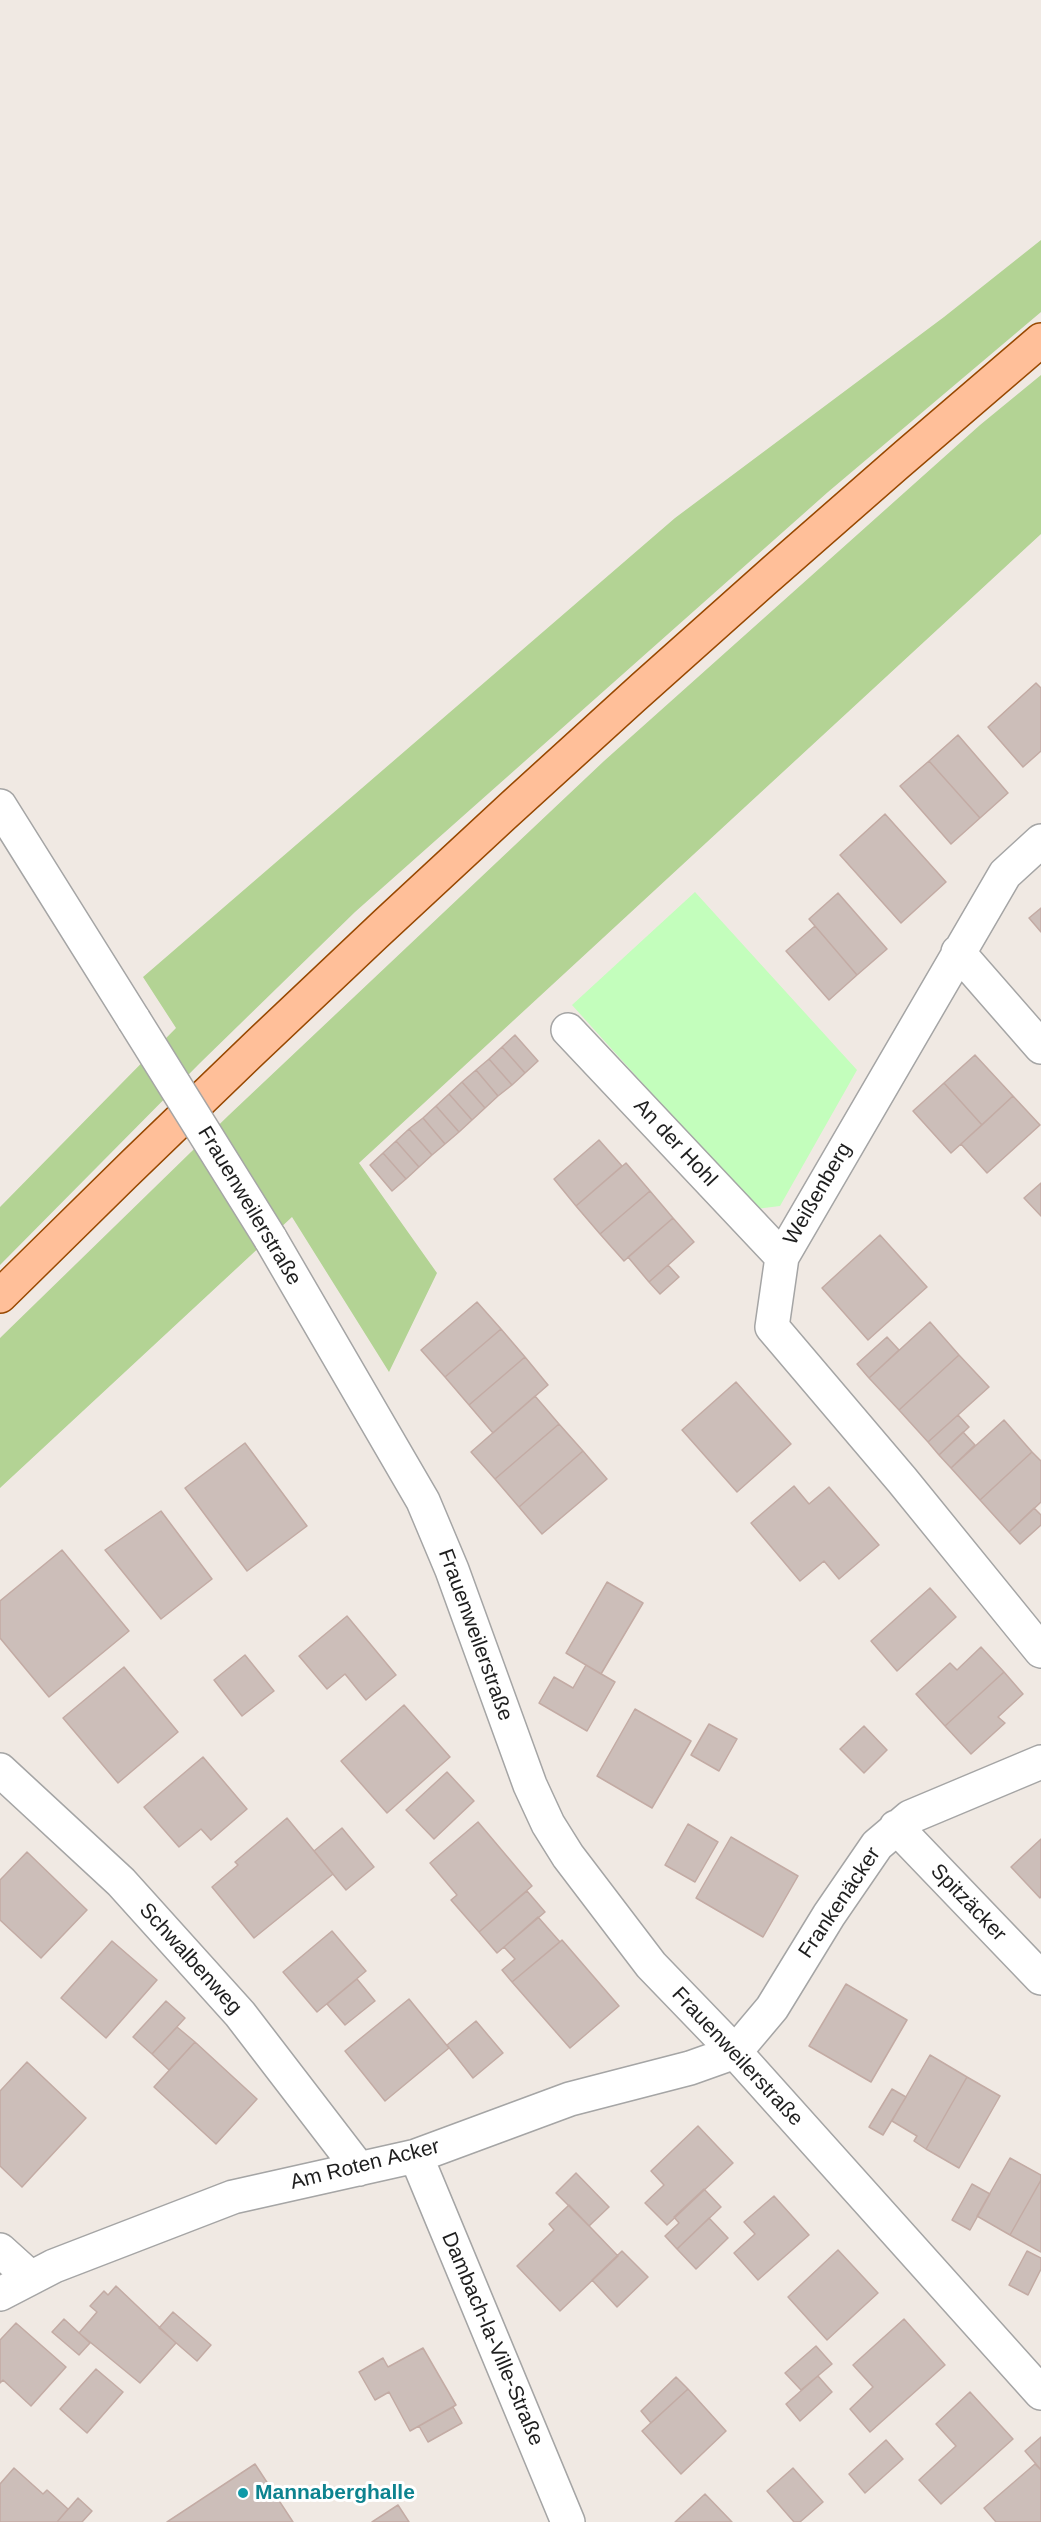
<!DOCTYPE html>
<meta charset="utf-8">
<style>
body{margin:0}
canvas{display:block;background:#f0e9e3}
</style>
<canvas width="1041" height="2522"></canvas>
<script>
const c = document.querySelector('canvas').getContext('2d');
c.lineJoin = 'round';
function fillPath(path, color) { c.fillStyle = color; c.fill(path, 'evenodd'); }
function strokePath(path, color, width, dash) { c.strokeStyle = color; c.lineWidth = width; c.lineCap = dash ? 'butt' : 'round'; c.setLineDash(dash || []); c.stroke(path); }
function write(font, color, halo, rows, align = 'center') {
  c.font = font + ' Arial,sans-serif'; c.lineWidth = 6; c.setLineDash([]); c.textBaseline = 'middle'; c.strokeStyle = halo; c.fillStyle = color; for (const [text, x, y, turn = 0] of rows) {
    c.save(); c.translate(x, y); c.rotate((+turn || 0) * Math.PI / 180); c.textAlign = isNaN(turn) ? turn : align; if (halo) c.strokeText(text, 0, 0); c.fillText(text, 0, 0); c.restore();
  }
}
fillPath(new Path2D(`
 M1041 240V312L828 492 355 912 200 1063 0 1265V1207L176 1028 143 977 675 518 944 317Z
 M1041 375V534L359 1163 437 1273 389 1372 292 1217 0 1488V1338L229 1115 604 761 980 425Z`), '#b3d394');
fillPath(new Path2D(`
 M695 892 857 1070 780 1206 756 1209 572 1005Z`), '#c3febc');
const building = new Path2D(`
 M1036 683 1041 688V751L1023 767 988 727Z
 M958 735 1008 793 980 818 929 761Z
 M929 761 980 818 951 844 900 786Z
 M885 814 946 882 901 923 840 855Z
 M838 893 887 949 857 975 809 919Z
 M1041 908V932L1029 918Z
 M815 926 857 975 829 1000 786 951Z
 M515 1035 538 1061 525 1073 502 1047Z
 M502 1047 525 1073 512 1085 489 1059Z
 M975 1055 1013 1096 982 1125 944 1083Z
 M489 1059 512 1085 498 1096 476 1070Z
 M476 1070 498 1096 485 1108 462 1082Z
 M462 1082 485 1108 472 1120 449 1094Z
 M944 1083 982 1125 951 1153 913 1111Z
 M449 1094 472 1120 459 1132 436 1106Z
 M1013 1096 1040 1125 987 1173 961 1144Z
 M436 1106 459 1132 445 1144 423 1118Z
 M423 1118 445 1144 432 1155 409 1129Z
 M409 1129 432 1155 419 1167 396 1141Z
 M599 1140 622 1166 576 1206 554 1179Z
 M396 1141 419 1167 406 1179 383 1153Z
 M383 1153 406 1179 392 1191 370 1165Z
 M626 1163 650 1191 600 1234 576 1206Z
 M1041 1183V1216L1024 1198Z
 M650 1191 673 1218 624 1261 600 1234Z
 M673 1218 694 1242 649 1282 628 1257Z
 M880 1235 927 1287 868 1340 822 1288Z
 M668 1265 679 1277 660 1294 649 1282Z
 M477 1302 501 1329 445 1377 421 1350Z
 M930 1322 959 1355 899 1410 869 1378Z
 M501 1329 525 1357 469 1405 445 1377Z
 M887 1337 899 1350 869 1378 857 1364Z
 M959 1355 989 1387 928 1442 899 1410Z
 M525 1357 548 1385 493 1433 469 1405Z
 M736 1382 791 1444 737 1492 682 1430Z
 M535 1396 559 1424 495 1479 471 1452Z
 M958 1415 969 1427 939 1455 928 1442Z
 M1004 1420 1032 1452 980 1500 951 1468Z
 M559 1424 583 1451 519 1507 495 1479Z
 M963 1432 975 1445 951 1468 939 1455Z
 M245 1443 307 1526 247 1571 185 1488Z
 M583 1451 607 1479 542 1534 519 1507Z
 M1032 1452 1041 1461V1502L1009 1532 980 1500Z
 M794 1486 809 1504 829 1487 879 1545 839 1579 824 1561 800 1581 751 1523Z
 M1034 1508 1041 1515V1525L1020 1544 1009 1532Z
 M161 1511 212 1579 161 1619 105 1550Z
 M62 1550 129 1631 49 1697 0 1638V1601Z
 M607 1582 643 1603 601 1674 566 1653Z
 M930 1588 956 1617 897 1671 871 1641Z
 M347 1616 396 1675 366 1700 345 1674 327 1689 299 1656Z
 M981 1647 1004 1672 945 1726 916 1694 950 1663 957 1670Z
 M245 1655 274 1691 242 1716 214 1680Z
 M586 1665 615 1682 587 1731 539 1703 554 1677 573 1688Z
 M124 1667 178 1732 118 1783 63 1718Z
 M1004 1672 1023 1694 998 1717 1005 1723 971 1754 945 1726Z
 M404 1705 450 1757 387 1813 341 1761Z
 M635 1709 691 1741 652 1808 597 1776Z
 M709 1724 737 1739 719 1771 691 1755Z
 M864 1726 887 1750 864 1773 840 1749Z
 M203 1757 247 1809 211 1840 201 1829 179 1847 144 1807Z
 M447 1772 474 1801 434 1839 406 1810Z
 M287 1818 333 1874 254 1938 212 1887 238 1865 235 1862Z
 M478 1822 532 1886 479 1932 451 1900 457 1895 430 1863Z
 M688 1824 718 1842 695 1882 665 1865Z
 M342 1828 374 1867 346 1890 314 1851Z
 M731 1837 798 1876 763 1937 696 1898Z
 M1041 1839V1896L1040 1898 1011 1867Z
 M27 1852 87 1910 41 1958 0 1920V1880Z
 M527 1891 545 1912 497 1953 479 1932Z
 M538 1917 560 1942 512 1982 502 1970 515 1959 504 1947Z
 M332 1931 366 1971 317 2012 283 1972Z
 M562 1940 619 2006 570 2048 512 1982Z
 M112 1941 157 1980 106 2038 61 1998Z
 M357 1979 375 2001 345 2025 327 2004Z
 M846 1984 907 2020 871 2082 809 2046Z
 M409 1999 449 2048 385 2101 345 2051Z
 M166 2001 185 2018 152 2054 133 2037Z
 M476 2021 503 2053 473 2078 447 2045Z
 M177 2027 195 2042 169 2070 152 2054Z
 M195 2042 257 2099 216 2144 154 2087Z
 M930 2055 967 2077 926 2149 914 2141 917 2136 892 2121Z
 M27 2062 86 2118 22 2187 0 2166V2091Z
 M967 2077 1000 2096 959 2168 926 2149Z
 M892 2089 906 2097 883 2135 869 2127Z
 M698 2126 733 2163 667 2225 645 2203 664 2185 651 2171Z
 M1010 2158 1041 2175V2180L1010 2235 977 2216Z
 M576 2173 609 2207 589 2226 556 2193Z
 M1041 2180V2252L1010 2235Z
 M972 2184 990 2194 970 2230 952 2220Z
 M704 2189 721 2207 677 2249 665 2236 679 2223 674 2217Z
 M774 2196 809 2235 758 2280 734 2253 755 2234 744 2222Z
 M569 2205 618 2256 560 2311 517 2266 554 2230 549 2224Z
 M709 2218 728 2238 696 2269 677 2249Z
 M838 2250 878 2293 827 2340 788 2297Z
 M622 2251 648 2277 617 2307 592 2280Z
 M1027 2251 1041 2258V2269L1028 2295 1009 2285Z
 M116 2286 176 2343 140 2383 79 2333 97 2312 90 2306 104 2291 108 2295Z
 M173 2312 211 2345 197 2361 159 2328Z
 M64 2319 90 2343 79 2355 52 2332Z
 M904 2319 945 2365 870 2432 850 2409 873 2387 853 2365Z
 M16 2323 66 2367 31 2406 3 2380 0 2383V2340Z
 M816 2346 832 2364 801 2390 785 2373Z
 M423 2348 456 2405 410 2431 389 2392 375 2400 359 2372 383 2358 388 2367Z
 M96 2369 123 2392 87 2433 60 2409Z
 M818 2376 832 2392 800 2421 786 2404Z
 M676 2377 688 2389 651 2423 641 2411Z
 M688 2389 726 2431 681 2474 642 2431Z
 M970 2392 1013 2439 941 2504 919 2480 956 2446 936 2424Z
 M453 2407 462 2423 428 2442 419 2426Z
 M1041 2437V2470L1025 2451Z
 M886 2440 903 2459 865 2493 849 2474Z
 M255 2464 293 2522H167Z
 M1035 2464 1041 2470V2522H996L984 2508Z
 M14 2468 43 2494 47 2490 68 2509 57 2522H0V2484Z
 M793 2468 823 2502 800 2522H794L767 2491Z
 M705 2494 732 2522H675Z
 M78 2498 92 2511 82 2522H57Z
 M398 2505 409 2522H372Z`);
fillPath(building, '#ccbeb9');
strokePath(building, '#c3aba4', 1.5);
const minor = new Path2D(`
 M0 806 134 1020
 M1041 841 1005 874 782 1257 772 1327 902 1480 1041 1651
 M958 952 1041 1047
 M568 1030 782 1257
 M270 1238 423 1501 452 1570 530 1785 548 1824 568 1856 651 1965 735 2052 1041 2393
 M0 1770 121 1882 240 2014 359 2169
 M896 1827 1041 1978
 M416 2156 568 2522
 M0 2250 31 2278
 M0 2294 54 2266 233 2197 416 2156 570 2099 690 2068 735 2052 772 2008 829 1915 877 1845 910 1817 1041 1762`);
const primary = new Path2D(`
 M0 1296C335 963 682 645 1041 340`);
strokePath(minor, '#a5a5a5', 36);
strokePath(primary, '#984800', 36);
strokePath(minor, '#fff', 33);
strokePath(primary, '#ffbf99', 33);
const minorBridge = new Path2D(`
 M134 1020 270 1238`);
strokePath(minorBridge, '#a5a5a5', 36, []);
strokePath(minorBridge, '#fff', 33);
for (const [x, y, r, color] of [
 [243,2493,6,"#0f9aa8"]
]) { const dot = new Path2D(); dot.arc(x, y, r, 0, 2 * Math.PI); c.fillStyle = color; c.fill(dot); strokePath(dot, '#fff', 2); }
write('21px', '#1e1e1e', '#fff', [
 ["An der Hohl",675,1143,47],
 ["Weißenberg",818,1194,-60],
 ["Frauenweilerstraße",249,1206,59],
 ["Frauenweilerstraße",475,1635,70],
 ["Frankenäcker",840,1903,-56],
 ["Spitzäcker",968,1903,46],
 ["Schwalbenweg",190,1959,48],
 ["Frauenweilerstraße",737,2057,47],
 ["Am Roten Acker",365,2165,-14],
 ["Dambach-la-Ville-Straße",492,2339,67]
]);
write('bold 21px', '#0d838f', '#fff', [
 ["Mannaberghalle",255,2493]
], 'left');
</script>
